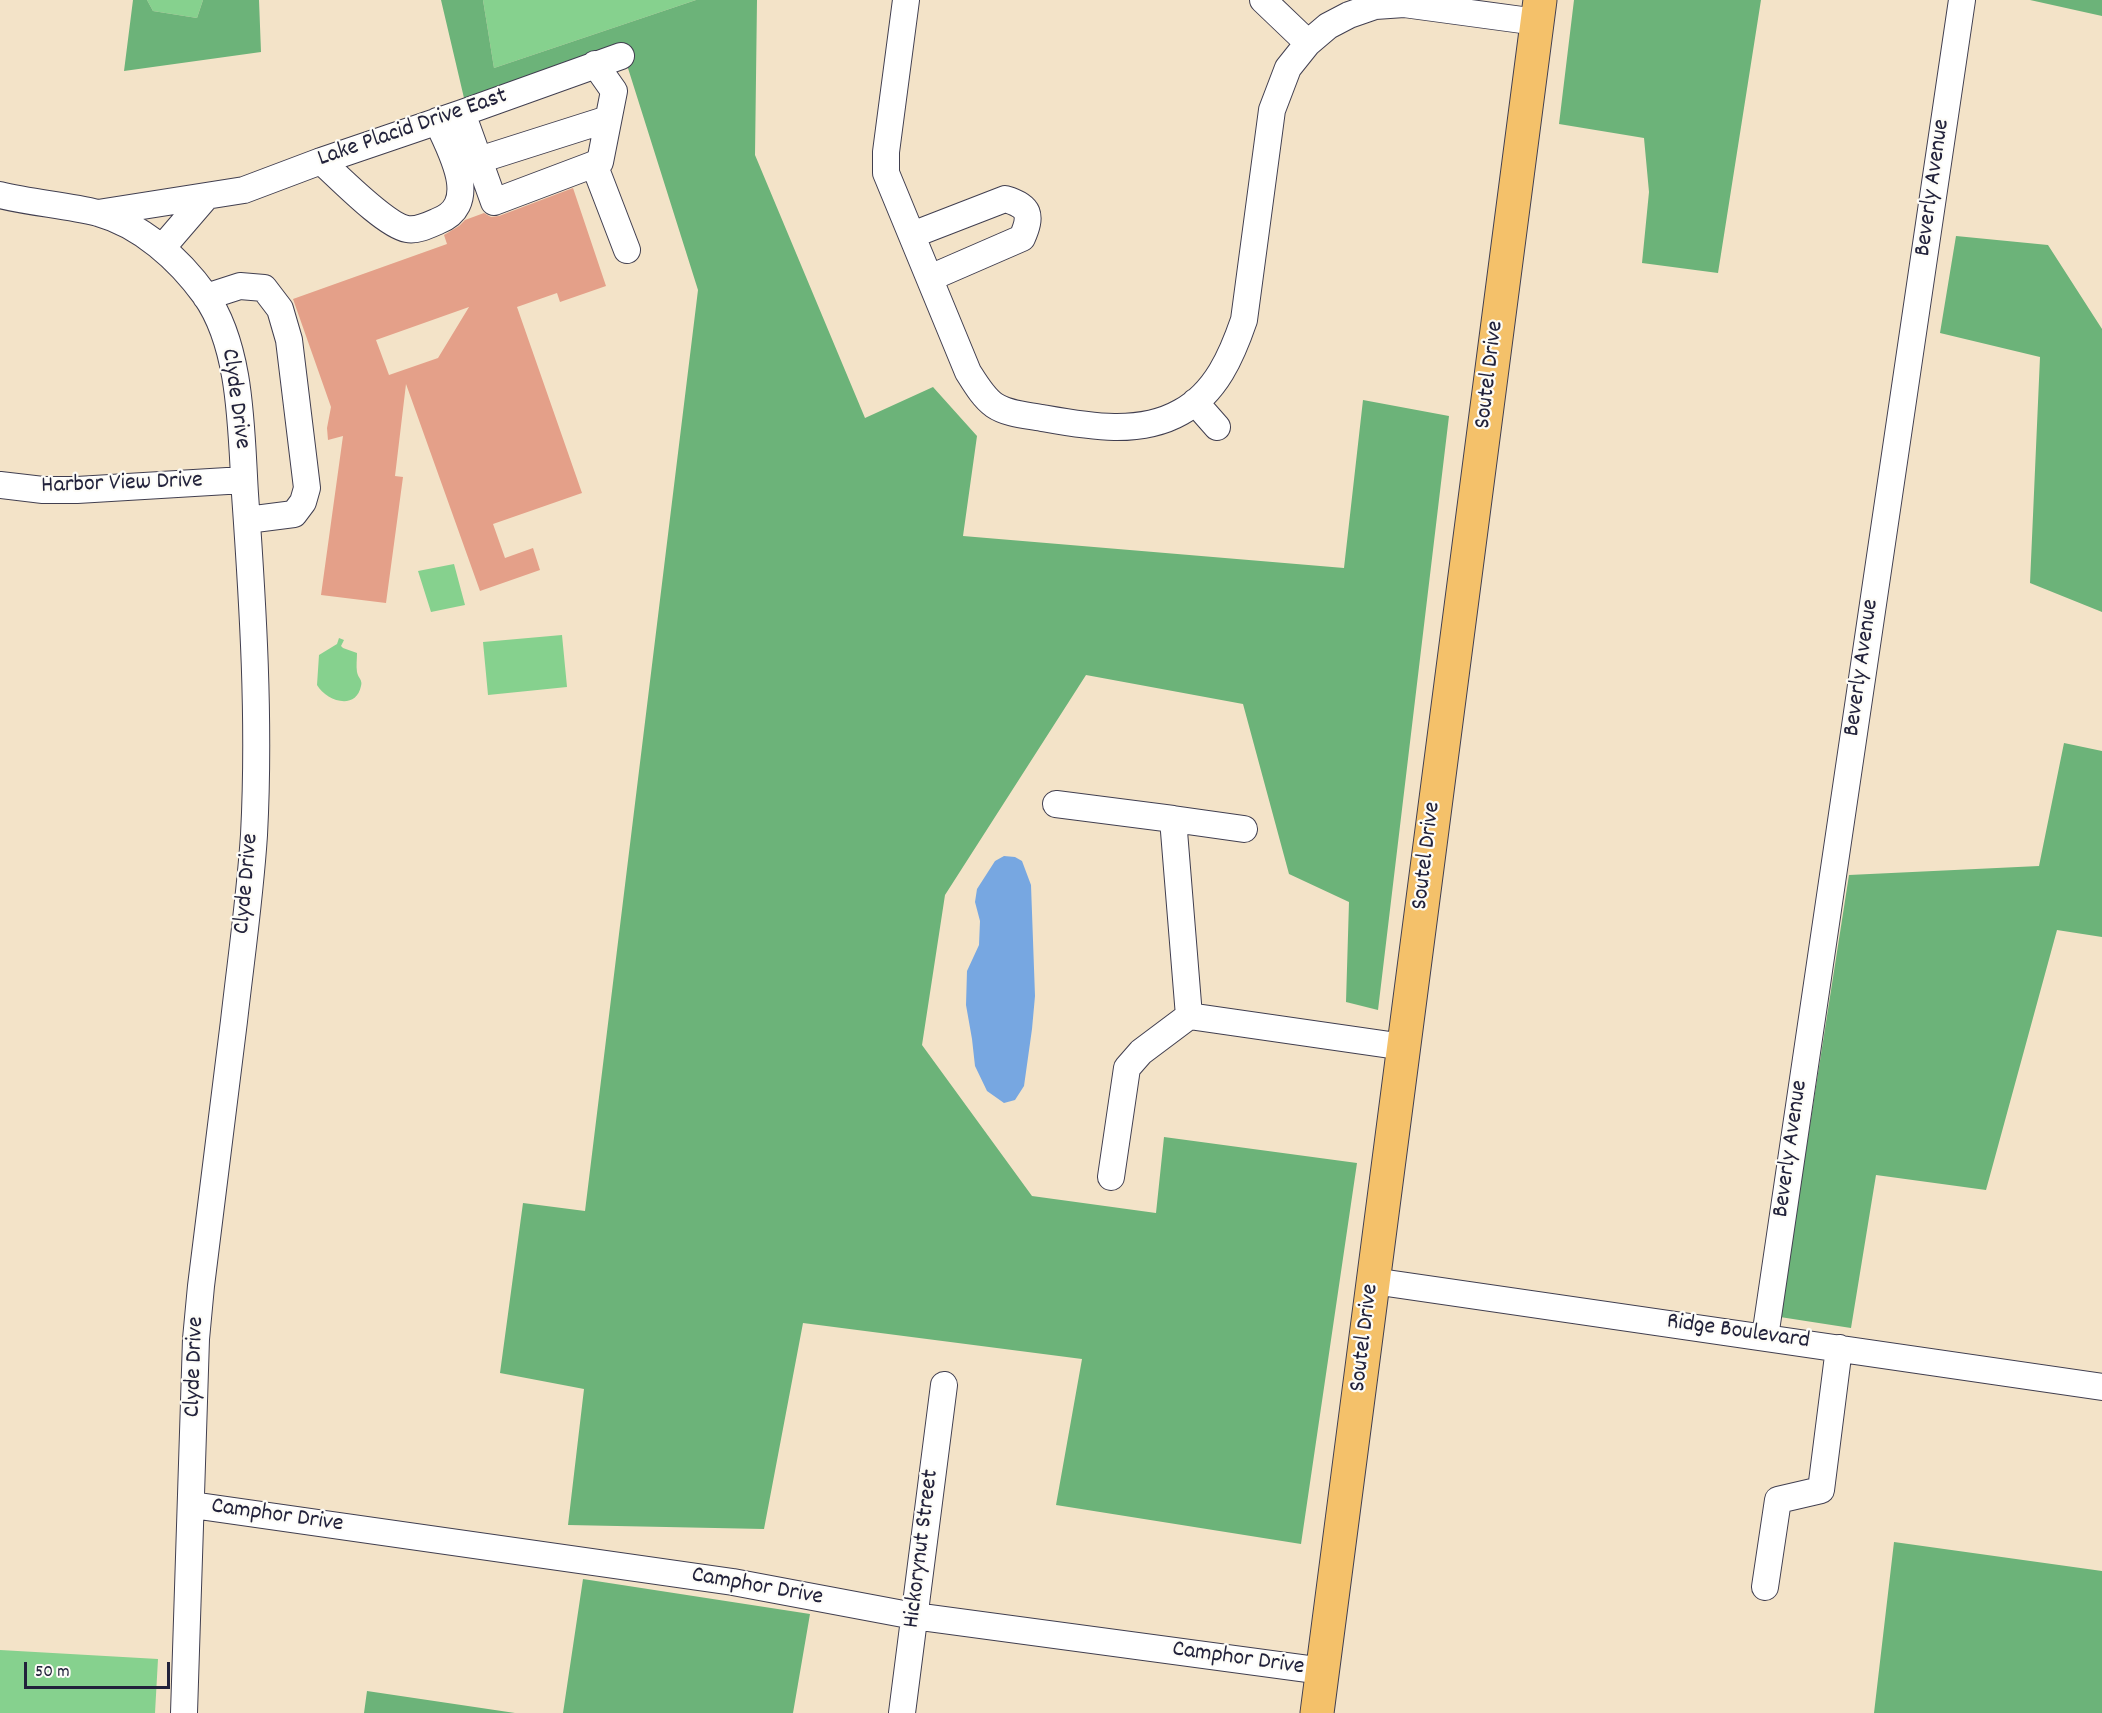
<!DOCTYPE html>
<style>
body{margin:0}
#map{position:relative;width:2102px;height:1713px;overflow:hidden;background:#f3e3c8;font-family:Dekko,sans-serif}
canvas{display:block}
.scale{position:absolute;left:24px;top:1662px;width:146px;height:27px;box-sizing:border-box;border:3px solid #22223b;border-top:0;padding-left:8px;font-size:18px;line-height:21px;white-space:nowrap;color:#22223b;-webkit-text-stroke:4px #fdfcf7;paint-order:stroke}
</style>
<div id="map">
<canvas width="2102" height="1713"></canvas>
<div class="scale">50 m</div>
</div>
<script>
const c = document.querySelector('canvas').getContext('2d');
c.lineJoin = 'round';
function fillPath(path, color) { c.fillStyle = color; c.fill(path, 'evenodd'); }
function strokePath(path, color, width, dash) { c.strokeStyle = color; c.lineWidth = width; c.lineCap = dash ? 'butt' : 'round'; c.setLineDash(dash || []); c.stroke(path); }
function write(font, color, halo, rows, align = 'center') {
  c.font = font + ' Dekko,sans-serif'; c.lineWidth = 4.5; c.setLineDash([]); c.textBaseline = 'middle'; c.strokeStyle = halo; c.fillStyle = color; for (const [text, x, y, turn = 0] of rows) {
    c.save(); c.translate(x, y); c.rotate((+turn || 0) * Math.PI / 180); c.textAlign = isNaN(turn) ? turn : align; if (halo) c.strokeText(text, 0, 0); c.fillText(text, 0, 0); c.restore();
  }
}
fillPath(new Path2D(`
 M147 0H203L197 18 153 11Z
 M483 0H696L494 68Z
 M454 564 465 605 431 612 418 571Z
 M562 635 567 687 488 695 483 642Z
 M339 638 344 640 341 646 343 648 357 653C357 659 356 666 357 672 358 678 363 680 361 686 356 711 326 701 317 685L319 655 337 644Z
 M0 1650 158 1659 155 1713H0Z`), '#86d18e');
fillPath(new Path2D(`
 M133 0H147L153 11 197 18 203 0H259L261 52 124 71Z
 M441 0H483L494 68 696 0H757L755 155 865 418 933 387 977 436 963 536 1344 568 1363 400 1449 416 1378 1010 1346 1002 1349 902 1289 874 1243 704 1086 675 945 895 922 1045 1032 1196 1156 1213 1164 1137 1357 1163 1301 1544 1056 1505 1082 1359 803 1323 764 1529 568 1525 584 1389 500 1373 523 1203 585 1211 698 290 621 46 464 98Z
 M1574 0H1761L1718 273 1642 263 1649 192 1644 138 1559 124Z
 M2030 0H2102V16Z
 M1956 236 2048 245 2102 329V612L2030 583 2040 357 1940 333Z
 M2064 743 2102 751V937L2057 930 1986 1190 1876 1175 1851 1328 1780 1317 1849 875 2039 866Z
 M1894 1542 2102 1571V1713H1874Z
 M583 1579 810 1614 793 1713H563Z
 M367 1691 515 1713H364Z`), '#6cb379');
fillPath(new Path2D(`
 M1004 856 1015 857 1022 861 1031 885 1035 996 1032 1029 1024 1086 1015 1100 1004 1103 987 1091 975 1066 972 1039 966 1005 967 971 979 945 980 921 975 902 977 889 995 861Z`), '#77a7e1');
fillPath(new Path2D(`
 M573 188 606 286 560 302 557 293 517 307 582 493 493 524 505 558 533 548 540 570 480 591 406 384 395 476 403 477 386 603 321 595 343 436 328 440 327 428 331 407 293 299 447 244 444 235 459 226 465 220 484 213 491 217 499 216ZM469 307 438 358 389 375 376 340Z`), '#e4a089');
const minor = new Path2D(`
 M906 0 886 152V173L968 372C975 383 983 397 994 405 1007 414 1026 415 1042 418 1087 426 1139 436 1181 412 1216 393 1232 355 1244 320L1272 110 1288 68 1308 43 1328 26 1349 15 1375 6 1404 4 1537 22
 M1263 0 1308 43
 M462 113 494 202 600 162 614 91 595 64
 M479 160 608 119
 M321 161C339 177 385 225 407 229 417 231 429 225 438 221 482 204 450 150 437 121
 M594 164 627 250
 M0 195C32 203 66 205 98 213 141 225 179 259 205 295 242 347 241 431 245 494 253 607 260 721 254 835 250 897 241 959 234 1021 223 1109 212 1198 201 1286L196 1339 184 1713
 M98 213 244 190 321 161 462 113 621 56
 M912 235 1005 199C1030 206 1032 215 1022 238L930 278
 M162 248 205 198
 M206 297 240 286 264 288 280 309 289 340 307 488 303 502 294 514 247 520
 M1195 402 1217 427
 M0 485 43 490H77L244 480
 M1056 804 1173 819 1189 1016 1404 1047
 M1173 819 1244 829
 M1111 1177 1127 1068 1141 1052 1189 1016
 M1373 1281 2102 1387
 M1765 1337 1962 0
 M192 1505 733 1582 914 1616 1323 1671
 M1765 1587 1778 1500 1821 1490 1839 1348
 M902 1713 944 1385`);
const major = new Path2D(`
 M1317 1713 1540 0`);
strokePath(minor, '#413f50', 28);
strokePath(major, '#413f50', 35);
strokePath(minor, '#fff', 26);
strokePath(major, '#f4c16a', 33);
write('24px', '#22223b', '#fdfcf7', [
 ["Lake Placid Drive East",413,129,-19],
 ["Beverly Avenue",1934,188,-82],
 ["Soutel Drive",1491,375,-83],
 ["Clyde Drive",234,399,82],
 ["Harbor View Drive",122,485,-2],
 ["Beverly Avenue",1863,668,-82],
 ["Soutel Drive",1428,856,-83],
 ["Clyde Drive",248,884,-85],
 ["Beverly Avenue",1792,1149,-82],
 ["Ridge Boulevard",1738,1333,8],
 ["Soutel Drive",1366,1338,-83],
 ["Clyde Drive",196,1367,-88],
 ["Camphor Drive",277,1517,8],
 ["Hickorynut Street",923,1549,-83],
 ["Camphor Drive",757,1588,10],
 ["Camphor Drive",1238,1660,8]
]);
</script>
